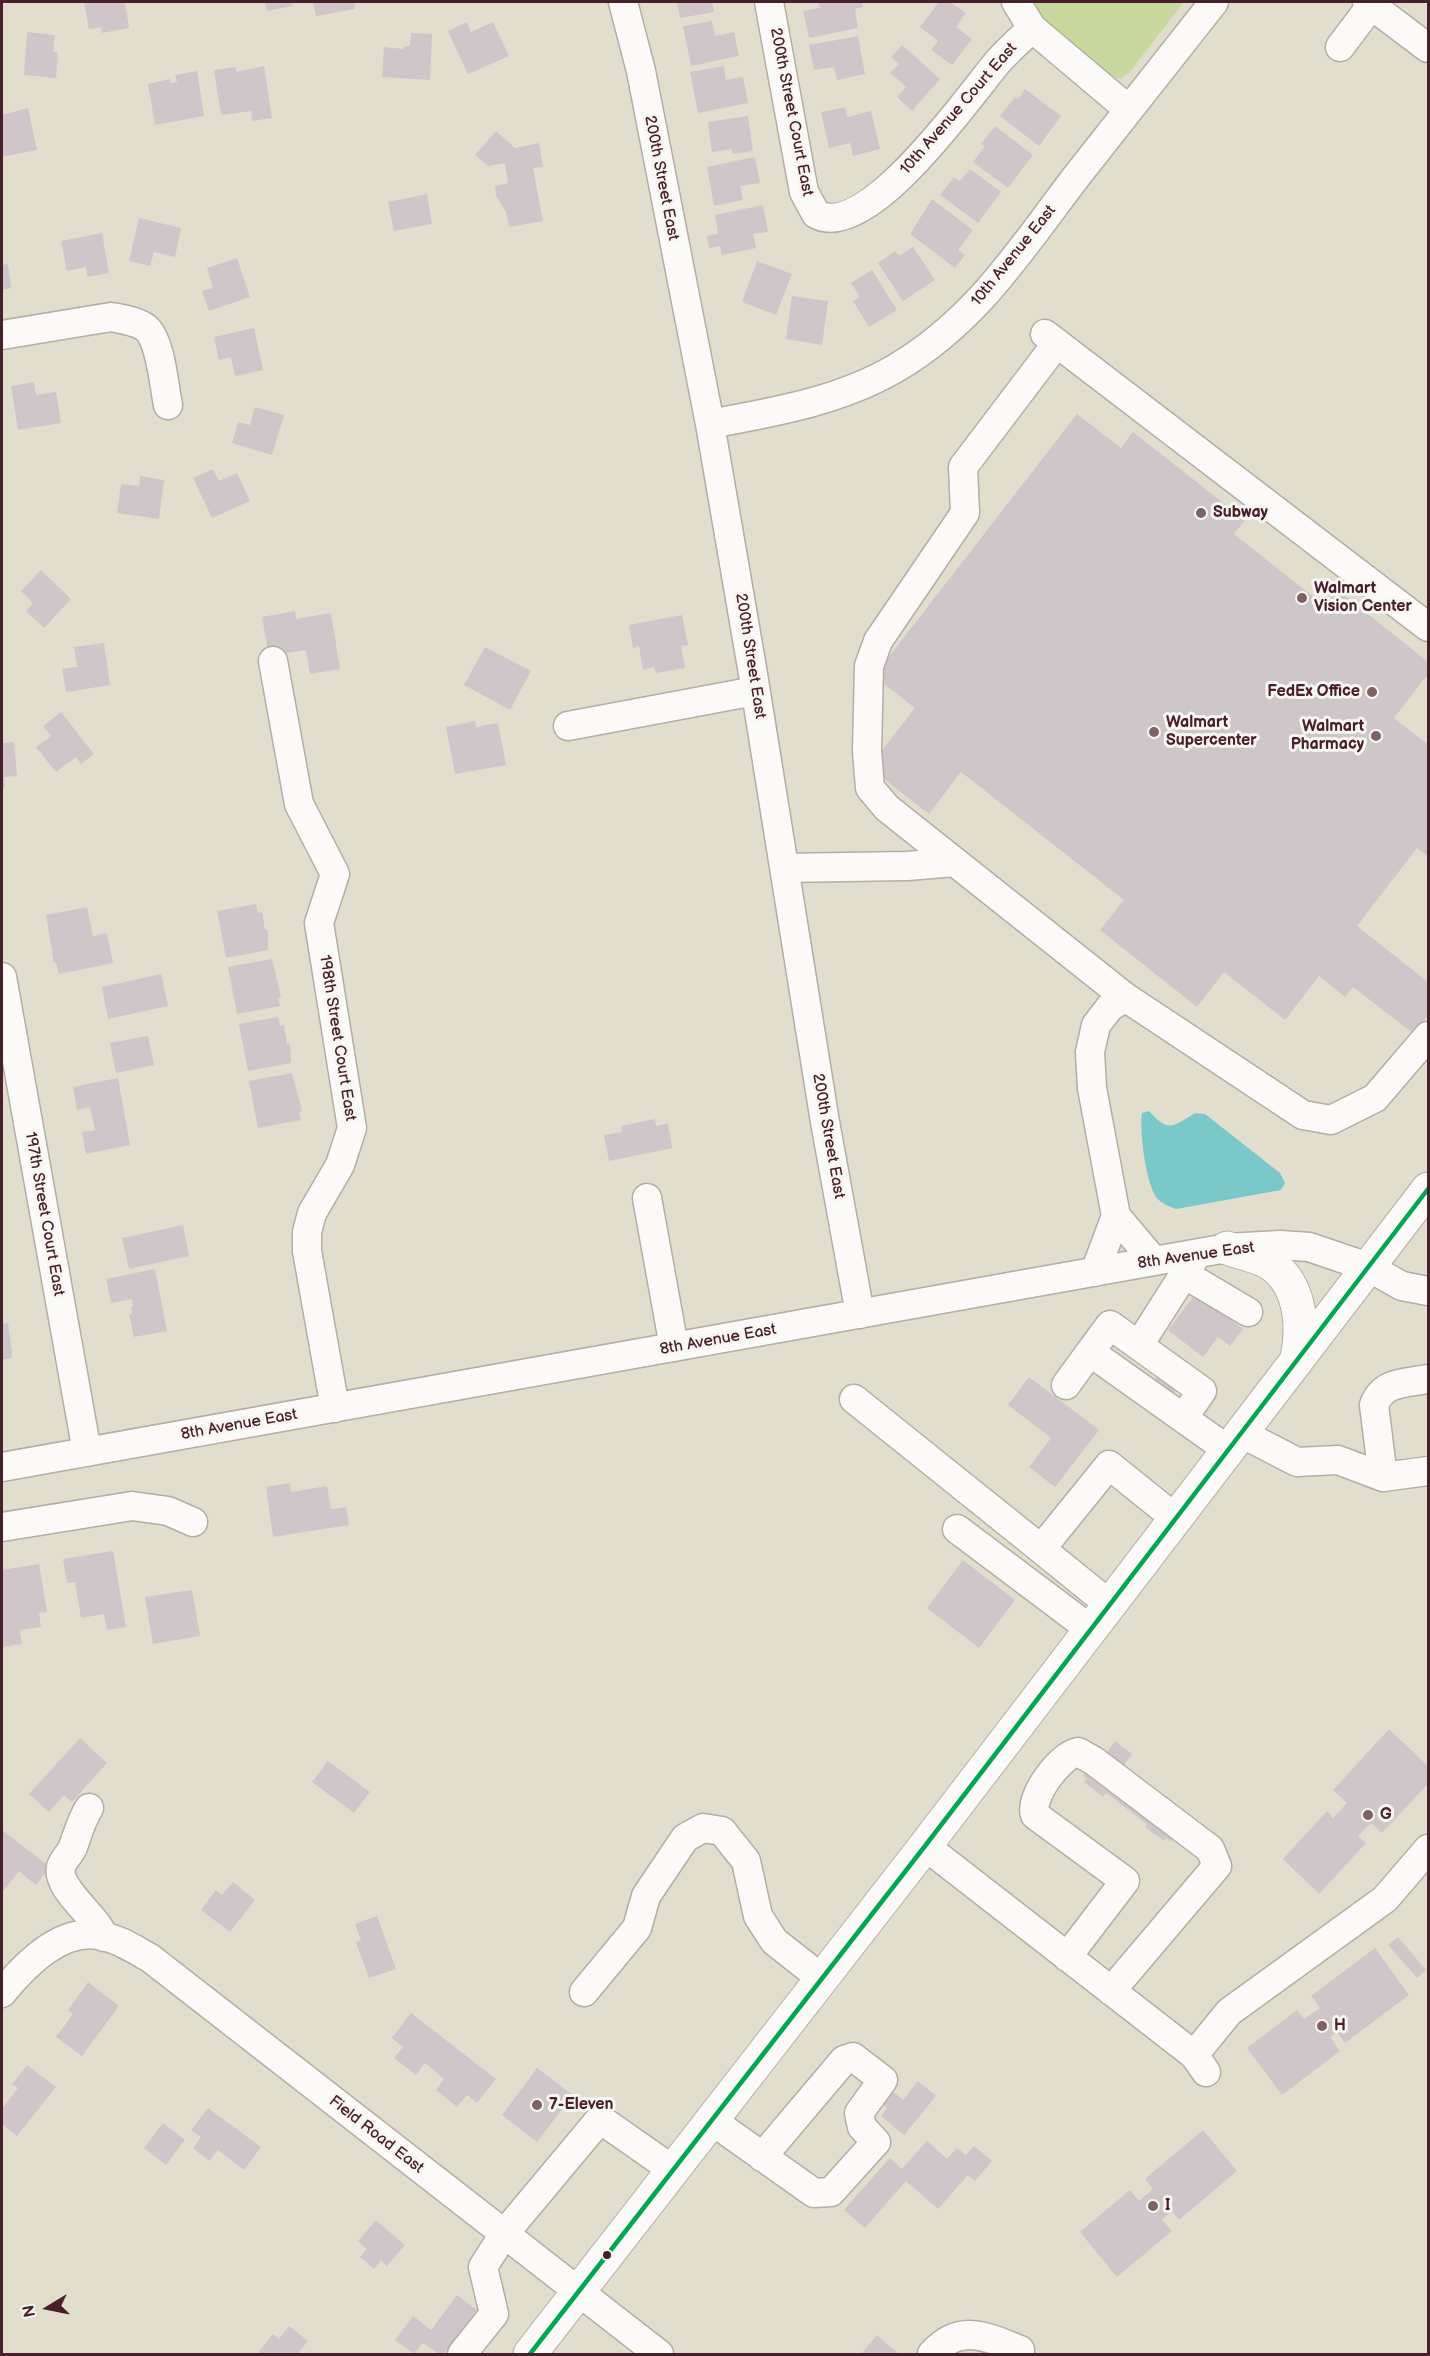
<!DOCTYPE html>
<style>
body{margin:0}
#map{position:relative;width:1430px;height:2356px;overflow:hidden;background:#e2decd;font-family:"Balsamiq Sans",sans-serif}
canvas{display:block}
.frame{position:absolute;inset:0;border:3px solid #4a1f2b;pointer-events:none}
.north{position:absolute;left:18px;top:2278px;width:60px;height:60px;-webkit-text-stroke:4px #f6f6f2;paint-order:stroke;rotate:260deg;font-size:16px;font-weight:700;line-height:24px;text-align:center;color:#4a1f2b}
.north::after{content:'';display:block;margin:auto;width:21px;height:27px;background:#4a1f2b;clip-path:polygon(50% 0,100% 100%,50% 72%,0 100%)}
</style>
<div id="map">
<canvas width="1430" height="2356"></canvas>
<div class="frame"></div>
<div class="north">N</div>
</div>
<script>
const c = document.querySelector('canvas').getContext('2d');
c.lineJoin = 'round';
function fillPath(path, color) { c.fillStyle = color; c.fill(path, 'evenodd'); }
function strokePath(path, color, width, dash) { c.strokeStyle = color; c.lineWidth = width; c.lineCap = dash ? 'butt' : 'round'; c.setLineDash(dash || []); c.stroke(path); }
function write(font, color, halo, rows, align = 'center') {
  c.font = font + ' "Balsamiq Sans",sans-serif'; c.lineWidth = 6; c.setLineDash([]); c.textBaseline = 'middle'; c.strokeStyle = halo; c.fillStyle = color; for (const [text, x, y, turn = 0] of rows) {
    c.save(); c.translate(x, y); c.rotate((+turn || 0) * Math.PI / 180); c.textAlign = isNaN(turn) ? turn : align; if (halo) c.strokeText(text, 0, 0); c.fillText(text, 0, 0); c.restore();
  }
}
fillPath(new Path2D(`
 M1033 2H1184L1129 73 1121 79 1110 77 1044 24Z`), '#c9d89f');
fillPath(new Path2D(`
 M1149 1111C1169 1133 1172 1127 1195 1113L1205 1114 1280 1173 1285 1183 1281 1190 1176 1209C1168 1206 1162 1204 1156 1197 1146 1182 1139 1131 1142 1113Z`), '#7bc8c8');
fillPath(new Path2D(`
 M84 2H125L129 28 102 33 101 27 89 29Z
 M265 2H292L293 6 267 11Z
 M313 2H354L355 9 316 16Z
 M677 2H712L714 12 680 18Z
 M818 2H862L863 7 855 9 858 28 809 38 803 11 820 8Z
 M939 2H950L966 13 956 27 972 39 952 65 931 50 938 41 920 27Z
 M712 21 715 36 734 32 739 56 691 66 683 26Z
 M467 22 471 32 493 22 509 56 468 74 448 31Z
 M27 32 55 35 53 52 58 53 56 78 24 75Z
 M411 33 432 34 430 80 382 77 384 47 404 49V46H410Z
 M858 36 865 74 837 80 834 67 814 70 809 45Z
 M902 45 940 79 912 111 897 97 906 87 890 73 899 64 891 57Z
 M264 66 272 118 252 121 251 111 221 115 214 70 236 67V72Z
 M724 66 726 80 743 77 748 103 698 113 690 72Z
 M197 71 204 116 155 125 148 84 170 79V83L177 82 175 75Z
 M1025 89 1061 116 1039 146 1000 116 1015 97 1018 99Z
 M845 107 847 117 871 111 880 149 853 156 850 143 829 148 821 112Z
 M28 108 37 150 2 157V115Z
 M748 116 753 151 733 154 732 149 712 152 708 122Z
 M995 126 1033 155 1008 188 973 162 985 146 981 144Z
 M496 131 515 148 539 143 543 167 533 168 543 221 509 227 506 212 496 196 495 186 508 183 505 163 488 166 475 155Z
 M755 157 760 183 740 186 743 200 714 206 707 167Z
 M970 169 1001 192 978 223 940 195 954 177 960 181Z
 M427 194 432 224 394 231 388 202Z
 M932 199 973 230 958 250 965 255 955 268 910 234Z
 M763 205 768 232 753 234 756 248 722 255 720 246 709 248 707 236 718 234 715 215Z
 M139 218 181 228 175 257 154 252 150 266 129 261Z
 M102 233 109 273 87 277 86 267 67 271 61 241Z
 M913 247 935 280 903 301 878 263 895 251 899 256Z
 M237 258 250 297 209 311 202 291 213 288 207 268Z
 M757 261 792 274 776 315 742 302Z
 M8 264 11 288 2 290V265Z
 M872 270 897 310 869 327 853 301 860 297 851 283Z
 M792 296 828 301 822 345 786 339Z
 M254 328 263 370 235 376 231 357 219 360 214 337Z
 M34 382 36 395 56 392 61 423 18 430 11 386Z
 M255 407 284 415 272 455 232 443 238 422 250 425Z
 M1077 414 1121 448 1133 432 1245 520 1234 534 1325 606 1338 590 1428 662V674L1394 718 1428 745V857L1417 848 1357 926 1428 982V1015L1414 1034 1353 987 1345 997 1319 976 1285 1020 1224 972 1197 1007 1100 930 1124 900 961 772 929 814 869 767 915 708 874 676Z
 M213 469 219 481 237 473 250 501 212 518 193 478Z
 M140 476 164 480 159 519 117 513 121 484 139 486Z
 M41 570 71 599 44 628 26 611 33 603 21 591Z
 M295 611 296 619 331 613 340 669 310 674 306 650 269 656 262 617Z
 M682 615 688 645 681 646 685 668 656 673 654 667 643 670 639 646 633 648 629 625Z
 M104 643 110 685 66 692 62 669 77 667 74 647Z
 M485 647 531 671 510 710 464 685Z
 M61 712 94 754 81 764 76 757 56 772 36 747 51 736 43 726Z
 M475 721 476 727 498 723 506 765 455 774 446 727Z
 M14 742 17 776 4 777 5 787 2 788V743Z
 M256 904 258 913 262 912 265 930H268V950L226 958 217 911Z
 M87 907 93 936 107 933 113 963 59 974 56 963H54L46 915Z
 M272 959 281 997 278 998 280 1006 237 1014 228 967Z
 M161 974 168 1006 108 1019 102 987Z
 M278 1017 280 1026 284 1025 287 1044 290 1043 291 1063 248 1071 239 1024Z
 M148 1036 154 1065 116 1073 110 1043Z
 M292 1073 302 1111 299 1112 301 1120 258 1128 249 1081Z
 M118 1078 130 1145 86 1154 82 1132 95 1130 90 1107 77 1110 73 1087Z
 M655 1119 656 1126 668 1123 672 1148 609 1161 604 1135 622 1132 621 1126Z
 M183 1225 189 1256 129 1269 122 1238Z
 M155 1269 167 1331 134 1337 129 1314H132L131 1307H133L132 1299 111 1303 106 1279Z
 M1196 1293 1243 1329 1230 1346 1218 1337 1203 1357 1168 1330Z
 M2 1318 4 1324 8 1323 12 1352 11 1358 2 1360Z
 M1168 1370 1179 1389 1159 1401 1148 1383Z
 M1029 1377 1099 1430 1055 1487 1029 1467 1051 1438 1008 1405Z
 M290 1483 291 1492 327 1486 331 1509 346 1507 349 1525 273 1537 266 1487Z
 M113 1551 126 1627 107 1630 104 1614 81 1618 75 1582 67 1583 63 1559Z
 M963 1560 1015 1600 979 1648 927 1608Z
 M39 1564 47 1612 39 1613 41 1627 20 1630 22 1644 3 1647 2 1570Z
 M192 1590 200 1636 153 1644 145 1597Z
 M1389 1729 1428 1766V1784L1382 1833 1371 1823 1358 1836 1366 1843 1319 1894 1283 1859 1327 1811 1333 1818 1347 1803 1333 1790Z
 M80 1738 107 1763 72 1802 64 1795 49 1812 29 1794Z
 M1115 1741 1132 1754 1122 1768 1188 1817 1170 1841 1166 1838 1164 1841 1145 1827 1147 1824 1106 1793 1103 1797 1084 1782 1087 1779 1083 1776 1101 1752 1105 1755Z
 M328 1761 370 1792 354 1813 312 1782Z
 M2 1830 50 1867 36 1885 19 1871 2 1893Z
 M233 1882 255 1900 230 1932 201 1910 216 1890 222 1895Z
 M377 1916 396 1969 369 1978 356 1942 361 1940 355 1924Z
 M1398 1937 1426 1970 1417 1978 1388 1945Z
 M1375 1948 1409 1995 1345 2043 1337 2032 1330 2037 1340 2051 1282 2095 1247 2048 1297 2010 1304 2019 1320 2008 1311 1996Z
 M88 1982 119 2006 82 2056 56 2037 73 2014 68 2010Z
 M411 2013 496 2079 477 2103 467 2095 457 2107 436 2090 444 2079 425 2063 416 2075 394 2058 403 2047 392 2038Z
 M27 2065 56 2087 17 2136 2 2124V2109L18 2088 12 2084Z
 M537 2068 573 2095 537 2142 502 2115Z
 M918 2081 936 2096 904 2135 881 2116 887 2108 878 2101 889 2088 903 2100Z
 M208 2108 261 2147 244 2170 218 2150 209 2161 193 2148 201 2137 191 2130Z
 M163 2123 185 2140 166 2165 144 2148Z
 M1203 2130 1237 2171 1179 2220 1172 2211 1162 2220 1172 2231 1117 2277 1080 2232 1130 2190 1139 2201 1153 2189 1145 2179Z
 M927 2141 947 2159 957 2148 966 2155 974 2146 992 2161 975 2181 968 2175 938 2209 906 2181 865 2228 844 2210 890 2158 902 2169Z
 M376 2220 405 2245 387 2266 381 2260 374 2269 360 2257 367 2249 358 2241Z
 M457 2295 477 2310 444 2354H439L423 2343 414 2354 395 2340 413 2316 431 2330Z
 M289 2326 308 2341 297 2354H257L273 2334 279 2339Z
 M877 2335 899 2354H861Z`), '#cec6c9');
const minor = new Path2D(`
 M623 2 641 71 710 424 752 668 825 1122 860 1314
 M769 2 804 192 816 214C866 243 968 98 996 64 1007 51 1020 40 1032 28
 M1016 2 1032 28 1128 109
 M1367 2 1428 48
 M1340 47 1374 2
 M1045 334 1428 627
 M2 335 111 317C122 319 137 321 146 328 161 341 164 386 168 405
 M1057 343 963 467 965 513 878 641 869 666 867 751 870 788 887 808 1125 997 1303 1115 1331 1120 1375 1098 1428 1036
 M710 424C774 412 840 401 896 368 977 320 1021 249 1076 177 1122 118 1168 60 1214 2
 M273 661 299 804 335 874 319 923 352 1128 340 1165 312 1213 307 1232V1251L335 1408
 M568 726 755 691
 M784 868 907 866 955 862
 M2 977 87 1452
 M1125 997 1110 1007 1096 1025 1090 1052 1092 1088 1116 1216 1154 1261
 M647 1198 674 1347
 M1095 1272 1116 1216
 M1184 1274 1248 1312
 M1139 1345 1197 1254
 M1090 1352 1110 1325 1202 1391 1183 1418
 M1066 1385 1090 1352 1228 1450
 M854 1399 1041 1549 1109 1465 1175 1518
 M1241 1433 1297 1462 1338 1460 1383 1477 1428 1471
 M2 1467 1227 1248 1280 1245 1309 1247 1368 1267 1402 1286 1428 1291
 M1383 1477 1374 1405C1383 1381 1406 1383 1428 1379
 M2 1527 132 1506 168 1511 193 1522
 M957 1529 1090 1629
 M1041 1549 1109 1604
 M89 1808C81 1821 78 1833 73 1847 70 1854 63 1860 61 1867 56 1889 96 1915 104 1937
 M925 1846 1194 2055 1206 2072
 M1067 1957 1125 1881 1035 1815C1029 1797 1060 1755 1078 1752L1094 1761 1210 1849 1217 1866 1111 1991
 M584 1992 637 1928 646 1896 685 1838 703 1828 722 1831 746 1861 758 1916 774 1941 821 1978
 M2 1993C24 1966 59 1929 98 1935 117 1938 134 1949 150 1958L659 2354
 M1194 2055 1229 2012 1385 1899 1428 1849
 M711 2120 814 2193 831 2192 876 2142 862 2127 859 2113 883 2080 853 2057 844 2060 762 2157
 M462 2354 494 2314 483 2267 504 2234 600 2119 673 2170
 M932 2354C960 2322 987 2337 1020 2350`);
const major = new Path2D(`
 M1227 1248C1240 1253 1259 1256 1271 1264 1302 1286 1304 1329 1296 1362
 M530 2354 925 1846 1428 1189`);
strokePath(minor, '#b4aea4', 31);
strokePath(major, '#b4aea4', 35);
strokePath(minor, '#fbfaf8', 28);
strokePath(major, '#fbfaf8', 33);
strokePath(new Path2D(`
 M530 2354 925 1846 1428 1189`), '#00a651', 4.5);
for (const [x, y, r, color] of [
 [1201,513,6,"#7f6264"],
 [1302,598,6,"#7f6264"],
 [1372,692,6,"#7f6264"],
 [1154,732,6,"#7f6264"],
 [1376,736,6,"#7f6264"],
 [1368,1815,6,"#7f6264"],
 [1322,2026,6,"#7f6264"],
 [537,2105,6,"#7f6264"],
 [1153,2206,6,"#7f6264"],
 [607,2255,5,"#4a1f2b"]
]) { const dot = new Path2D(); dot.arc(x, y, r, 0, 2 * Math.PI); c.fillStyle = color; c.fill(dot); strokePath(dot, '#f6f6f2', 2); }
write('16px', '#4a1f2b', '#f6f6f2', [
 ["10th Avenue Court East",959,109,-49],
 ["200th Street Court East",791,112,79],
 ["200th Street East",661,178,79],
 ["10th Avenue East",1014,256,-51],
 ["200th Street East",750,656,81],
 ["198th Street Court East",337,1038,81],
 ["200th Street East",828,1136,80],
 ["197th Street Court East",44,1214,80],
 ["8th Avenue East",1196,1256,-8],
 ["8th Avenue East",718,1340,-10],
 ["8th Avenue East",239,1425,-10],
 ["Field Road East",376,2135,38]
]);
write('bold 16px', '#4a1f2b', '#f6f6f2', [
 ["Subway",1213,513],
 ["Walmart",1314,589],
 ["Vision Center",1314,607],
 ["FedEx Office",1360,692,"right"],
 ["Walmart",1166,723],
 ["Supercenter",1166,741],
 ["Walmart",1364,727,"right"],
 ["Pharmacy",1364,745,"right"],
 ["G",1380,1815],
 ["H",1334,2026],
 ["7-Eleven",549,2105],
 ["I",1165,2206]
], 'left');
</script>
